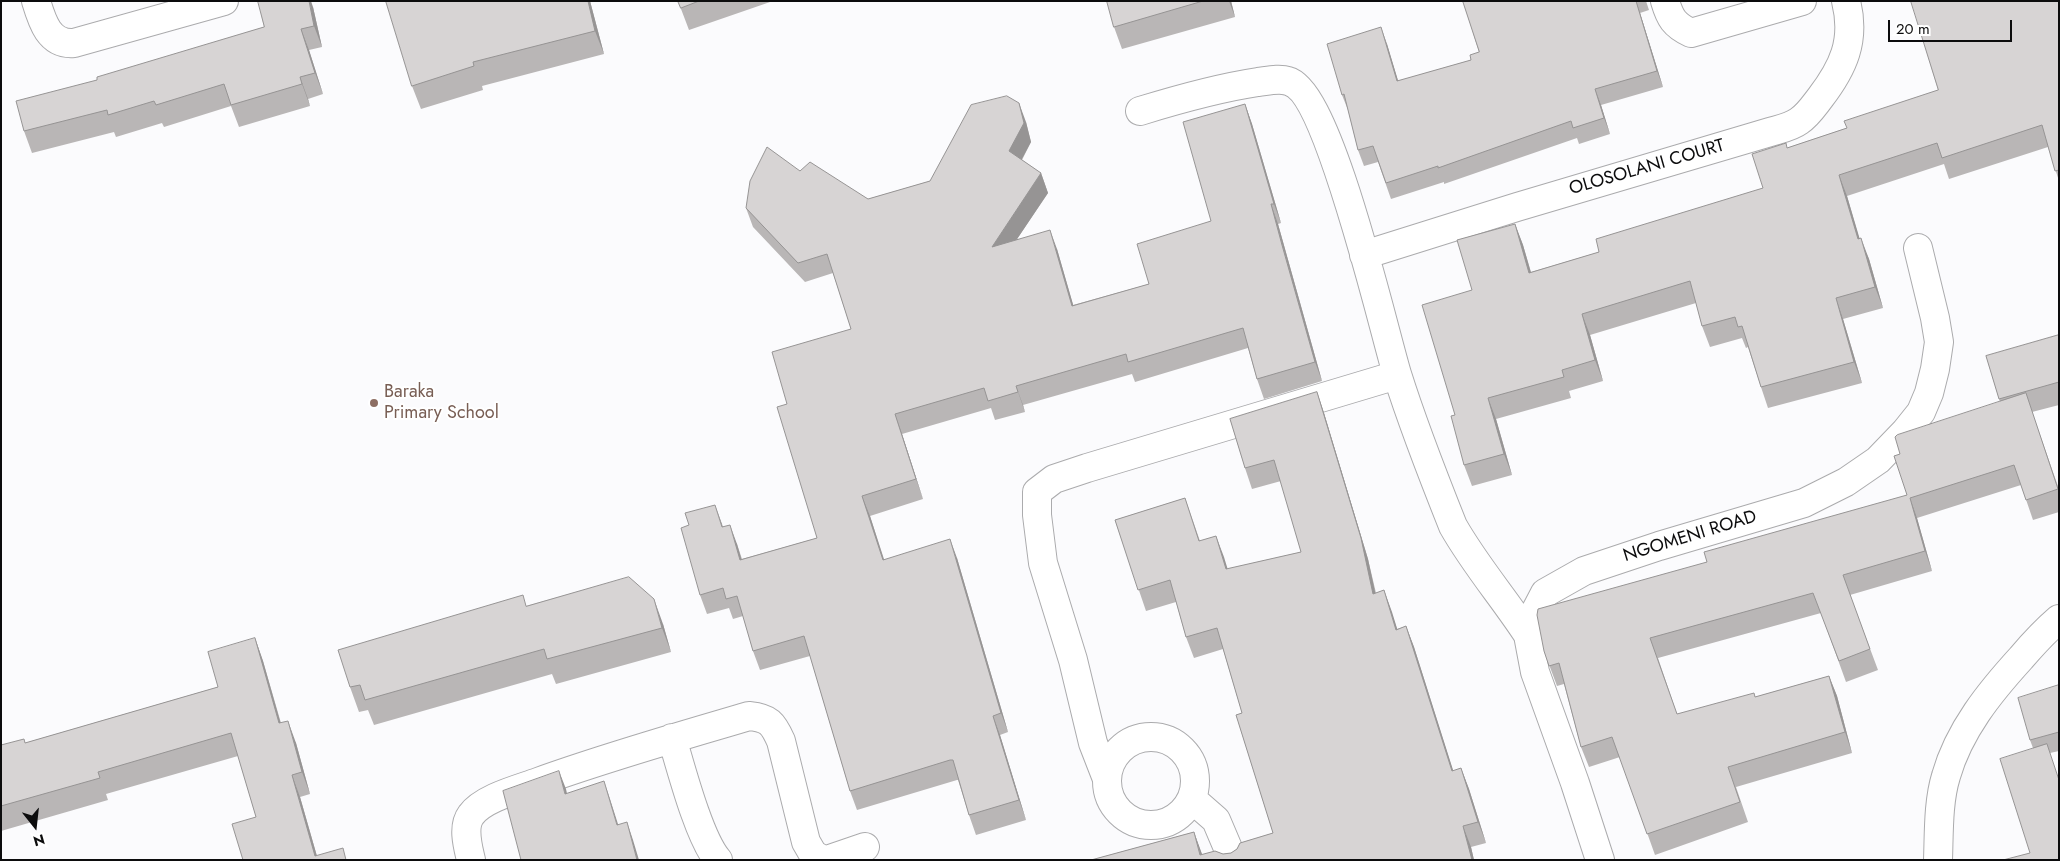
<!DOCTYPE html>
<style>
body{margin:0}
#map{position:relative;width:2060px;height:861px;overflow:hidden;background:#fbfbfd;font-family:Jost,sans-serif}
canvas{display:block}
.frame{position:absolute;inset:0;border:2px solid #0c0c0d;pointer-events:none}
.north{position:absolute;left:10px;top:801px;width:50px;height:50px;-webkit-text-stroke:4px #fff;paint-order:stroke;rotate:164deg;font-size:14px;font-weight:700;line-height:20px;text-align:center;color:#0c0c0d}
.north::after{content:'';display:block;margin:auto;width:18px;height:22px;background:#0c0c0d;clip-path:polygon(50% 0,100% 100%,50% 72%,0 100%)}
.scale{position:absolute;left:1888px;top:20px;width:124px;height:22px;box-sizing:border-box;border:2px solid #0c0c0d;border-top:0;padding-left:6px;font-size:15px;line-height:18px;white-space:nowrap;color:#0c0c0d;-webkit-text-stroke:4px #fff;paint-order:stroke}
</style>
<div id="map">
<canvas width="2060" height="861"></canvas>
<div class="frame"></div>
<div class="north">N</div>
<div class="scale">20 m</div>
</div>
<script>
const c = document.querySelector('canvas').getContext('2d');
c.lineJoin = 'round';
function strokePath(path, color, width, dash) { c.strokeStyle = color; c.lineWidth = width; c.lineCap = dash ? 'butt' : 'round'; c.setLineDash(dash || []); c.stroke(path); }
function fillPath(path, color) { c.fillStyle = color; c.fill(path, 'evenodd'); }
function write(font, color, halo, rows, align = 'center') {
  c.font = font + ' Jost,sans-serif'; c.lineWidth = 4; c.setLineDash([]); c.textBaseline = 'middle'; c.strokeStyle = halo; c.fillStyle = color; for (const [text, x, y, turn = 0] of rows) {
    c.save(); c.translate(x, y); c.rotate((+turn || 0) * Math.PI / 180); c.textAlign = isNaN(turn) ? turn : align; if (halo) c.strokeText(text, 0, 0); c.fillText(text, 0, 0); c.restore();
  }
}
const minor = new Path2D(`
 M36 1C42 21 49 45 74 43L224 1
 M1665 1C1670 18 1674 25 1691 33L1802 1
 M1140 111C1179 99 1218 88 1258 82 1267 81 1279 78 1288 81 1329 91 1383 328 1397 374 1413 425 1433 476 1453 526 1475 565 1504 598 1528 635
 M1364 255 1517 207 1770 132C1780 129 1791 127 1799 121 1808 115 1813 107 1820 98 1843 68 1856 41 1846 1
 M1107 781a44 44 0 1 1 88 0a44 44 0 1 1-88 0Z
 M672 738C681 768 699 838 718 860
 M1107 779 1093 743 1073 660 1043 563 1037 515V492L1054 479 1087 468 1397 375
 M1192 799 1216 820 1233 860
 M471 860C468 847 462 827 471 815 483 798 519 789 538 782 607 757 678 737 749 716 769 718 773 723 781 741L806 842 813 854 823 860
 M827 860 865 847
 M1600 860 1575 783 1535 672 1528 635 1533 616 1545 593 1584 571 1659 546 1804 503 1846 482 1878 460 1905 432 1921 412 1929 393 1935 369 1939 342 1935 318 1918 248
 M1938 860C1939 833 1938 802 1946 776 1959 730 1990 692 2021 658 2033 644 2045 631 2059 619`);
strokePath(minor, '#ababad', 30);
strokePath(minor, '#fff', 28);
fillPath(new Path2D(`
 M386 1H590L604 54 482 86 483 90 421 109 412 86Z
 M678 1H773L689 30Z
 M1107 1H1231L1235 17 1122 49 1114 27Z
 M1463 1H1646L1649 10 1640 13 1663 87 1601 105 1610 134 1579 144 1577 138 1444 184V182L1391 199 1378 162 1364 166 1358 150 1348 110 1342 95 1387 44 1398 81 1471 60 1479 52Z
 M2059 1V181L2048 147 1949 179 1944 164 1847 196 1859 238 1869 259 1883 308 1843 319 1862 383 1768 408 1761 387 1748 347 1746 348 1742 338 1710 347 1702 326 1696 303 1590 335 1603 381 1569 391 1571 398 1496 419 1512 475 1472 486 1464 465 1455 415 1472 290 1515 224 1523 245 1531 272 1599 252 1763 188 1787 148 1847 128 1938 90Z
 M313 7 322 47 309 50 323 94 308 99 310 106 239 127 231 106 164 127 162 123 116 137 114 132 32 153 24 131 97 80 264 27Z
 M1245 104 1252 124 1281 223 1278 224 1322 381 1264 399 1257 379 1248 348 1135 382 1132 374 1023 405 1025 412 995 420 991 408 902 434 923 499 870 516 884 559 957 558 1008 732 1000 735 1026 820 976 835 969 815 958 780H957L857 810 850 791 810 656 760 670 753 651 743 616 733 619 729 608 707 614 700 595 723 527 737 544 742 559 817 538 787 404 851 329 833 273 805 282 753 227 746 208 800 171 868 199 930 181 1026 122 1031 142 1022 160 1041 173 1048 193 1017 239 1057 249 1073 305 1149 284 1211 221Z
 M2059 335V405L2032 412 2059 489V512L2033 520 2021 485 1917 518 1932 571 1850 595 1878 670 1846 682 1821 613 1658 658 1677 714 1755 697 1829 676 1837 696 1852 753 1736 787 1748 822 1655 855 1620 757 1589 767 1581 747 1564 684 1557 686 1544 651 1707 562 1907 495 1900 454 2000 402 1986 356Z
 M1317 392 1324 413 1368 559 1376 593 1384 590 1397 629 1406 626 1414 647 1453 771 1461 768 1469 789 1486 843 1471 847 1474 860H1091L1194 832 1202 855 1215 851 1223 854 1231 853 1237 849 1240 843 1273 833 1236 715 1242 713 1223 649 1194 658 1186 637 1176 602 1146 611 1115 520 1185 498 1200 541 1216 536 1227 569 1301 552 1281 481 1252 489 1245 468 1230 419Z
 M527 606 663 624 671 652 556 684 552 674 374 725 368 710 359 712 350 687Z
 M255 638 263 661 281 723 296 743 310 794 300 797 317 856 347 860H243L256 817 238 756 106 794 108 800 1 831V745L25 743 218 687Z
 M2059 685V751L2050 753 2030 853 2033 748 2030 740Z`), '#b9b6b6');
fillPath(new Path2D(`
 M309 1H311L313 7 322 47 314 26Z
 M588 1H590L604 54 595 31Z
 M1229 1H1231L1235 17Z
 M1636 1 1640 13 1663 87 1657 71Z
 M1381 27 1387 44 1403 97 1397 81Z
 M301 29 309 50 323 94 315 73Z
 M300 77 308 99 310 106 302 84Z
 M1595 89 1601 105 1610 134 1604 118Z
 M1019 103 1026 122 1031 142 1016 170 1009 151Z
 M1245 104 1252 124 1281 223 1274 204Z
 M1041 173 1048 193 999 266 992 247Z
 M1839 175 1847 196 1866 260 1858 239Z
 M1271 204 1278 224 1322 381 1315 362Z
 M1515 224 1523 245 1537 294 1529 273Z
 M1050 230 1057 249 1079 325 1072 306Z
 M1861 238 1869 259 1883 308 1875 287Z
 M1836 298 1843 319 1862 383 1854 362Z
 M1582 314 1590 335 1603 381 1595 360Z
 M1016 386 1023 405 1025 412 1018 392Z
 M1317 392 1324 413 1368 559 1380 615 1373 594Z
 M1488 398 1496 419 1512 475 1504 454Z
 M895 414 902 434 923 499 916 479Z
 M862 496 870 516 890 579 883 560Z
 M1910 498 1917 518 1932 571 1925 551Z
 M715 505 722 524 729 547 722 527Z
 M730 525 737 544 747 579 740 560Z
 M1216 536 1224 557 1234 590 1226 569Z
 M950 539 957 558 1008 732 1001 713Z
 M1384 590 1392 612 1404 651 1396 630Z
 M654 599 663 624 671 652 662 628Z
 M1406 626 1414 647 1460 792 1452 771Z
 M255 638 263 661 287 746 279 723Z
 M1829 676 1837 696 1852 753 1845 732Z
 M993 716 1000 735 1026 820 1019 800Z
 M288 721 296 743 310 794 302 772Z
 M1461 768 1469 789 1486 843 1478 822Z
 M559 771 566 789 571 812 565 794Z
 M292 775 300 797 318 860H316Z
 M604 781 610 799 624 843 617 825Z
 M627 822 633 840 639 860H637Z
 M1463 826 1471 847 1474 860H1472Z
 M1194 832 1202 854 1203 860H1202Z`), '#969494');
const building = new Path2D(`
 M258 1H309L314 26 301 29 315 73 300 77 302 84 231 105 224 84 156 105 154 101 108 115 107 110 24 131 16 101 97 80V77L264 27Z
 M386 1H588L595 31 473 62 474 66 412 86Z
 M678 1H699L681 8Z
 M1107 1H1203L1114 27Z
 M1463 1H1636L1657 71 1595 89 1604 118 1573 128 1571 121 1438 168V166L1386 183 1373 146 1358 150 1344 94 1342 95 1327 44 1381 27 1397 81 1471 60 1470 55 1479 52Z
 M1911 1H2059V170L2055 171 2042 125 1942 158 1937 143 1839 175 1858 239 1861 238 1875 287 1836 298 1854 362 1761 387 1742 326 1738 327 1735 317 1702 326 1690 281 1582 314 1595 360 1562 370 1564 377 1488 398 1504 454 1464 465 1451 416 1455 415 1422 305 1472 290 1457 240 1515 224 1529 273 1599 252 1596 239 1763 188 1752 154 1786 143 1787 148 1847 128 1844 121 1938 90Z
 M1007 96 1019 103 1024 123 1009 151 1041 173 992 247 1050 230 1072 306 1149 284 1137 244 1211 221 1183 122 1245 104 1274 204H1271L1282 245 1315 362 1257 379 1243 328 1128 362 1126 354 1016 386 1018 392 988 401 984 388 895 414 916 479 862 496 883 560 950 539 1001 713 993 716 1019 800 969 815 953 760H950L850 791 804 636 753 651 737 596 726 599 723 588 700 595 681 528 689 525 685 513 715 505 722 527 730 525 740 560 817 538 777 407 787 404 772 352 851 329 827 254 798 263 746 208 750 181 767 147 800 171 810 162 868 199 930 181 971 105Z
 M2059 335V382L1999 399 1986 356Z
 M1317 392 1361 538 1373 594 1384 590 1396 630 1406 626 1452 771 1461 768 1478 822 1463 826 1472 860H1091L1194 832 1200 855 1215 851 1223 854 1231 853 1237 849 1240 843 1273 833 1236 715 1242 713 1217 628 1186 637 1170 580 1138 590 1115 520 1185 498 1199 541 1216 536 1226 569 1301 552 1274 460 1245 468 1230 419Z
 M2026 393 2058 489 2026 500 2014 465 1910 498 1925 551 1843 575 1870 649 1839 661 1813 593 1650 638 1677 714 1754 693 1755 697 1829 676 1845 732 1728 767 1740 802 1647 834 1612 737 1581 747 1559 663 1549 666 1544 651 1537 615 1538 609 1707 562 1704 552 1907 495 1894 456 1900 454 1895 437 1897 435Z
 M629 577 654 599 662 628 547 659 544 649 365 700 360 685 350 687 338 650 523 595 526 606Z
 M255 638 279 723 288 721 302 772 292 775 315 856 343 848 346 860H243L232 824 256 817 231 733 98 772 100 778 1 806V745L24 739 25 743 218 687 208 652Z
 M2059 685V732L2030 740 2018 698Z
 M2047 744 2059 780V860H2003L2030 853 2000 759Z
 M559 771 565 794 604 781 617 825 627 822 637 860H521L503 791Z`);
fillPath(building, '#d7d4d4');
strokePath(building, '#969494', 1);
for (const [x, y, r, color] of [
 [374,403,5,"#8d6e63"]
]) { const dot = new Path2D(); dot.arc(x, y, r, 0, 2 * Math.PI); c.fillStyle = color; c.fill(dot); strokePath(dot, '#fff', 2); }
write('18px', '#0c0c0d', '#fff', [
 ["OLOSOLANI COURT",1647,168,-16],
 ["NGOMENI ROAD",1690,537,-17]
]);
write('18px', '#785e54', '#fff', [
 ["Baraka",384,393],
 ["Primary School",384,414]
], 'left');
</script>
